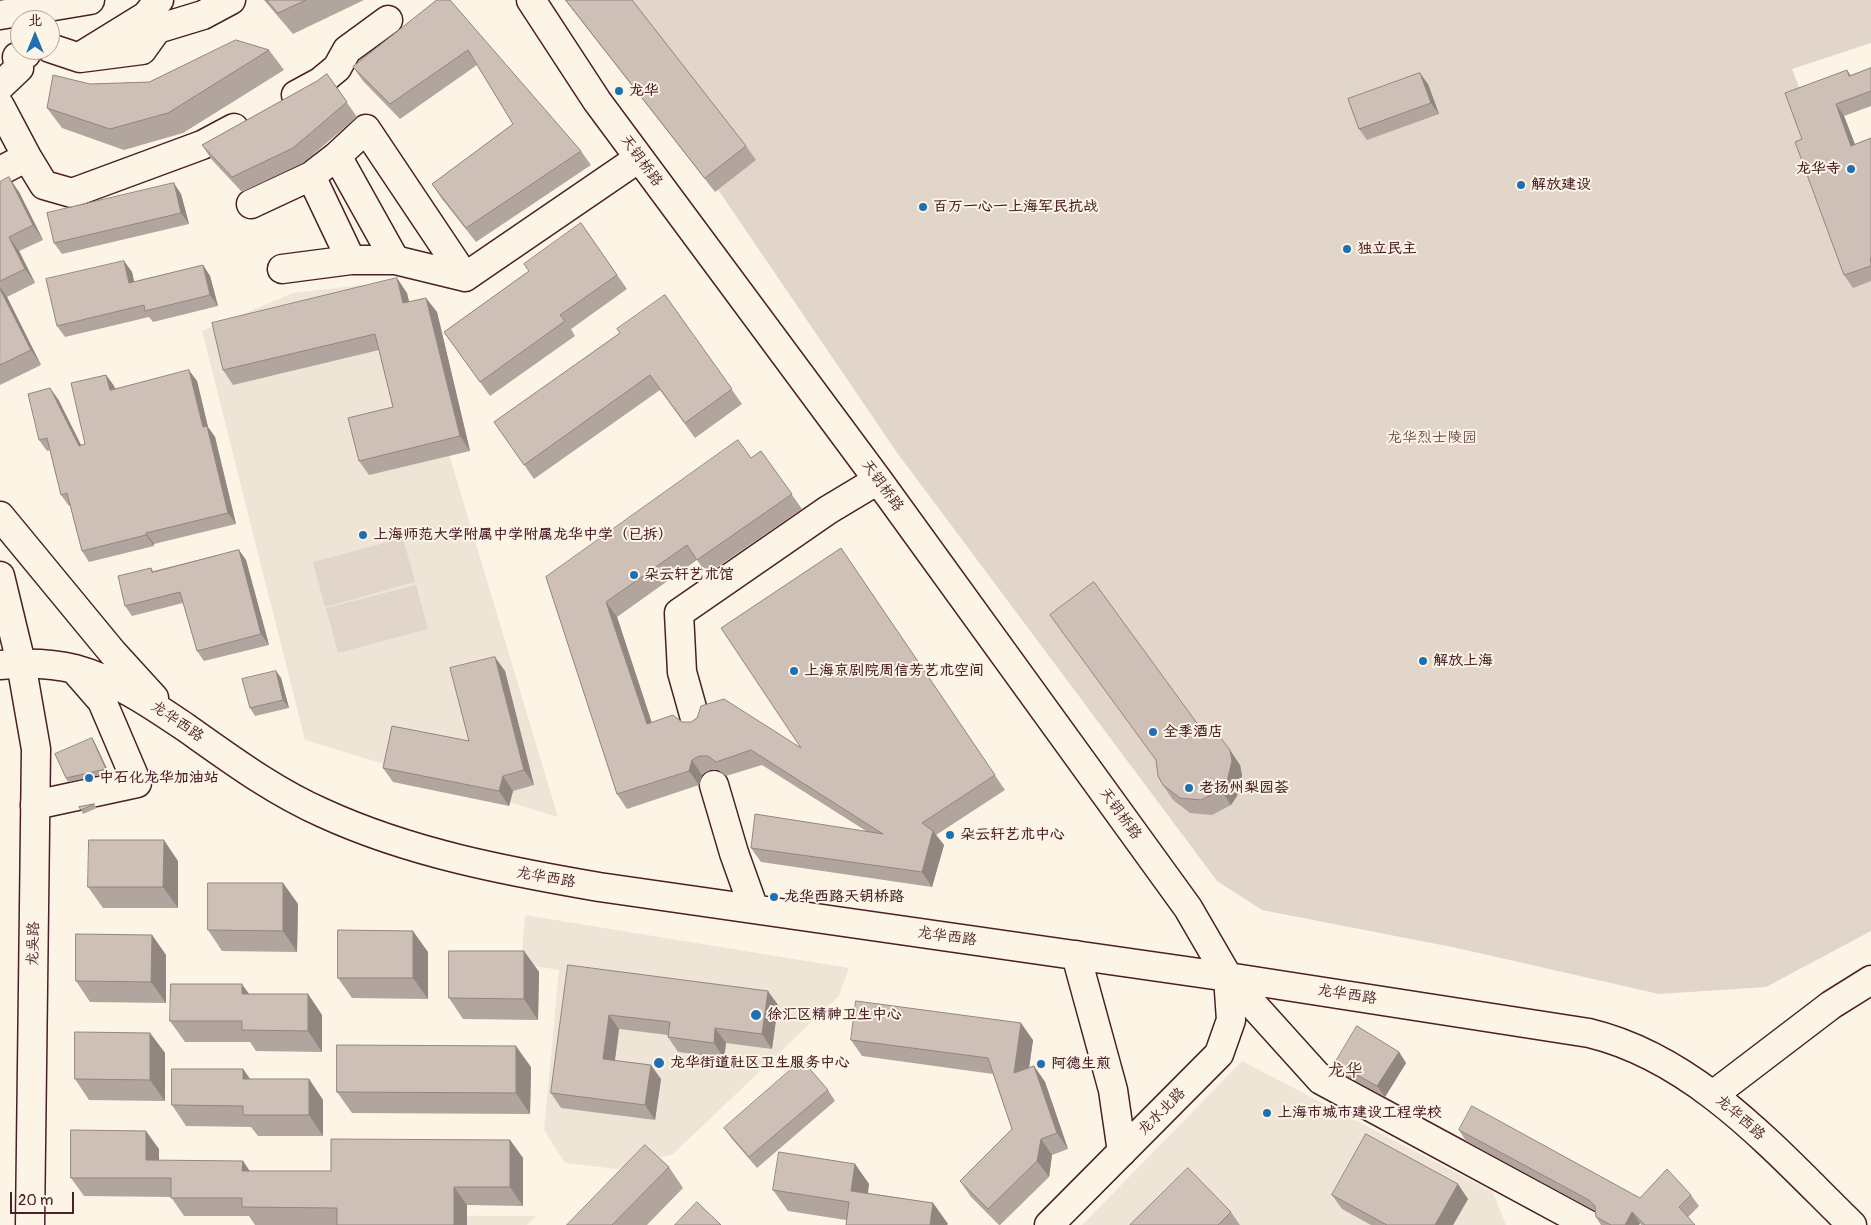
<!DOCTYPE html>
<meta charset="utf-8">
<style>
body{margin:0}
#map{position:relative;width:1871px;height:1225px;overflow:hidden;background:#fcf5e5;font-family:Pangolin,"LXGW WenKai TC",sans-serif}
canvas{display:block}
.north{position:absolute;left:10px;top:10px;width:50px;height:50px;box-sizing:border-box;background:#fcf5e5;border:1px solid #b59f9b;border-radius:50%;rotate:0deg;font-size:14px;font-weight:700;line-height:20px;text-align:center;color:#4a1f2b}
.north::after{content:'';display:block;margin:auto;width:18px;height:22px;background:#1f6fb2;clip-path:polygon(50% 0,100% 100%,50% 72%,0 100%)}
.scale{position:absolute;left:10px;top:1192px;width:64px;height:22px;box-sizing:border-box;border:2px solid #4a1f2b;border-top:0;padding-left:6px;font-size:15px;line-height:18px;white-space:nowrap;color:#4a1f2b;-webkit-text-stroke:4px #fcf5e5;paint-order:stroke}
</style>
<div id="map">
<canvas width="1871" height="1225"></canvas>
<div class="north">北</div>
<div class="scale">20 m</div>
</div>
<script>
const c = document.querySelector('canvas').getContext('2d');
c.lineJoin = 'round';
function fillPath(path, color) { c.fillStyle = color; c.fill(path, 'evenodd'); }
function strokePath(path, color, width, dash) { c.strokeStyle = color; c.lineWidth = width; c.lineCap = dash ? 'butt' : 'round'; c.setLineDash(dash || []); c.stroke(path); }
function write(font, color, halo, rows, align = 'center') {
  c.font = font + ' Pangolin,"LXGW WenKai TC",sans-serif'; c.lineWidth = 4; c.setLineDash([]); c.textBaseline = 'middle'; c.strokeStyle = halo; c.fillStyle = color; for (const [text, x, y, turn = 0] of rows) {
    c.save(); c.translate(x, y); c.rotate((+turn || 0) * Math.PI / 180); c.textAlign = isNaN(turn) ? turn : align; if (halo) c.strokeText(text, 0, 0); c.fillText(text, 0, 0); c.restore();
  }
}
fillPath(new Path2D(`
 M397 281 558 817 305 740 202 331 293 293Z
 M525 915 849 968 839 996 673 1154 617 1169 565 1163 544 1130 559 970 521 964Z
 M1242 1061 1493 1192 1506 1225H1082Z
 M338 1215 536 1216 527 1225H338Z`), '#eee5d7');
fillPath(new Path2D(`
 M589 0H1871V43L1792 69 1871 270V931L1766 987 1659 994 1457 948 1262 910 1217 881 898 454Z
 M403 538 415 582 325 607 313 562Z
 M416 585 428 629 338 653 326 608Z`), '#e2d5ca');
const minor = new Path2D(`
 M531 0 597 101 878 480 1188 908 1228 977 1321 1080 1589 1225
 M0 15 90 0
 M50 48 80 58 142 50 157 29 203 15 231 0
 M86 53 146 16 159 0
 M0 86 19 68 17 57 26 54 25 50
 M296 95 320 82 337 68 347 50 388 20
 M0 106 27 157
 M337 156 395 260
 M0 171 27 157 44 185 72 193 202 145 234 128
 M311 176 337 156 366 129 465 277
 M251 204 311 176 351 260
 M282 269 351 260H395L465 277 639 158
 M0 516 113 653 154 698
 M0 665C25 663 51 663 75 669 116 680 151 704 185 727 229 758 273 791 323 813 410 853 506 871 599 887L1228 977 1589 1033C1697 1059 1775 1150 1852 1225
 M696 722 682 672 679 613 828 510 878 480
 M714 785 734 853 754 909
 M35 805 137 783 102 701 75 670
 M1076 955 1113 1090 1122 1152
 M1713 1095 1831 1005 1871 980
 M1049 1225 1219 1054 1231 1020 1228 977`);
const major = new Path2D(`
 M0 576 21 663 36 749 30 1225`);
strokePath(minor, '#4a1f2b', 31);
strokePath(major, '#4a1f2b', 31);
strokePath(minor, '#fcf5e5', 28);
strokePath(major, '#fcf5e5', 28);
fillPath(new Path2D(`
 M264 0H364L293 34Z
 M437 0 581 151 591 165 476 242 442 199 432 184 513 124 477 65 400 119 363 81 353 67Z
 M565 0H632L746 146 756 160 715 192Z
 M269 50 284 70 183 133 124 150 62 128 47 108 90 84 149 82Z
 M1871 68V106L1844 116 1855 144 1871 138V281L1853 288 1844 275 1802 139 1847 70 1851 75Z
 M327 74 357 117 303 163 242 192 212 160 202 145 317 81Z
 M1428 84 1439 114 1367 140 1359 129Z
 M0 182 19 192 43 240 19 251 35 283 7 297 41 365 0 385Z
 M181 194 189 224 62 254 54 243Z
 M581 223 627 289 571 329 575 336 490 396 444 332 529 271Z
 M124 261 132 272 134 282 203 265 210 276 218 306 153 322 149 317 65 337 57 326Z
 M407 293 409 302 437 312 470 451 369 475 359 461 393 407 379 350 233 385 223 370Z
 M665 295 742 404 695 438 660 390 534 479 494 422 620 333Z
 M106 375 114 386 115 388 197 381 208 427 215 437 236 524 154 544V546L89 562 82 551 70 505 69 506 61 495 50 450 47 451 39 440 58 399 81 445 85 444Z
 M761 451 802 509 707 574 697 560 617 617 651 722H682L801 748 841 548 1005 790 936 835 944 845 932 887 761 862 751 848 866 831 762 765 726 776 718 770H709L702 775 699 785 627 809 617 794 546 577 751 458Z
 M239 550 246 560 269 645 204 661 197 651 183 603 132 616 125 606 151 568 153 571Z
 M276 671 281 678 289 708 255 716 250 708Z
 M505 671 534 785 513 791 509 806 393 782 383 768 469 741Z
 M1199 726 1240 765 1242 775 1237 796 1231 805 1212 815 1190 813 1173 800 1163 785Z
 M92 738 94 741 109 773 68 782 66 778Z
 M94 804 97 808 83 814 81 810Z
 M178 861V908H103L88 887Z
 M283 883 298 904 297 952 222 951 208 930Z
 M152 935 166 955V1003L90 1002 76 981Z
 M524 951 539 972 538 1020 463 1019 449 998Z
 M428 952V999L352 998 338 978Z
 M568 965 778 1005 772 1049 726 1043 724 1058 678 1052 668 1037V1035L619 1029 615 1060 661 1079 655 1120 561 1108 551 1093Z
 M249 994H308L322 1015V1052L256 1051 250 1042H185L170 1021Z
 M150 1033 165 1053V1101L89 1100 75 1079Z
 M851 1040H1033L1029 1068 1034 1066 1045 1082 1068 1149 1052 1155 1049 1177 1000 1225H999L971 1197 960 1181 1012 1129 993 1074 862 1056Z
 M1399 1052 1406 1063 1385 1097 1343 1074 1335 1063Z
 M531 1067 530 1114 352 1113 337 1092Z
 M243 1069 250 1079H309L323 1100V1136H258L251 1127 186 1126 172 1105Z
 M828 1090 835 1101 757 1168 732 1139 724 1128Z
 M1459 1130 1640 1198 1691 1195 1699 1206 1688 1217 1695 1225H1641L1640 1223 1639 1225H1601L1596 1217 1595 1211 1466 1141Z
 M510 1140 523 1158V1206L467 1205V1225H255L249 1216H184L171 1197 84 1196 71 1178 159 1149V1161H243L249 1171H331Z
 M855 1164 869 1184 868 1193 933 1203 948 1224 846 1220 788 1211 773 1190Z
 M669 1167 683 1188 647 1225H567Z
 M1332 1195 1468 1199 1453 1225H1371L1342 1209Z
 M1231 1212 1240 1225H1130Z`), '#b2a59d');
fillPath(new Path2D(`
 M1420 73 1428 84 1439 114 1431 103Z
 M1836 104 1844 116 1860 158 1851 146Z
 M9 177 19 192 43 240 33 225Z
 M174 183 181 194 189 224 181 213Z
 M9 237 19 251 35 283 25 269Z
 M124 261 132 272 137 294 129 283Z
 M203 265 210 276 218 306 210 295Z
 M397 278 407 293 413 318 403 303Z
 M0 287 7 297 41 365 31 350 0 289Z
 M426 298 437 312 470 451 460 436Z
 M189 370 197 381 208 427 215 437 236 524 228 513 203 427Z
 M106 375 114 386 118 401 110 390Z
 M50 388 58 399 87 457 79 446Z
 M146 533 154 544V546L146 535Z
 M239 550 246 560 269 645 261 634Z
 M606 602 617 617 657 738 647 724Z
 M495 657 505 671 534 785 524 770Z
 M276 671 281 678 289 708 283 700Z
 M92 738 94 741 109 773 106 769Z
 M1230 750 1240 765 1242 775 1237 796 1231 805 1221 790Z
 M692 760 702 775 699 785 689 771Z
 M503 776 513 791 509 806 499 791Z
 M933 831 944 845 932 887 922 872Z
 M164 840 178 861V908L163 887Z
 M283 883 298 904 297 952 283 931Z
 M413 931 428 952V999L413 978Z
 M152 935 166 955V1003L151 982Z
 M524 951 539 972 538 1020 524 999Z
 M242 984 257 1005 242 994Z
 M768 991 778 1005 772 1049 762 1034Z
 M308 994 322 1015V1052L308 1031Z
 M609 1015 619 1029 613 1073 603 1059Z
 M1021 1023 1033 1040 1026 1089 1014 1073Z
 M715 1028 726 1043 724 1058 714 1043Z
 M150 1033 165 1053V1101L150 1080Z
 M516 1046 531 1067 530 1114 516 1093Z
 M1399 1052 1406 1063 1385 1097 1377 1086Z
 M651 1065 661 1079 655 1120 645 1105Z
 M1034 1066 1045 1082 1068 1149 1057 1133Z
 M243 1069 258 1090 243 1079Z
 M309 1079 323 1100V1136L309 1115Z
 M146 1131 159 1149V1179L146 1160Z
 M1041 1139 1052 1155 1049 1177 1037 1161Z
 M510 1140 523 1158V1206L510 1187Z
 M243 1161 256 1180 242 1171Z
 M855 1164 869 1184 865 1211 851 1191Z
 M1458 1184 1468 1199 1453 1225H1435Z
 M454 1187 467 1205V1225H454Z
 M933 1203 948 1224 947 1225H930Z
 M1632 1212 1640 1223 1639 1225H1625Z`), '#918680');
const building = new Path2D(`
 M267 0H306L278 13Z
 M437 0H450L581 151 466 228 432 184 513 124 468 50 390 104 353 67Z
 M566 0H632L746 146 705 178Z
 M236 40 269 50 168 113 110 129 47 108 53 75 90 84 149 82Z
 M1871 68V91L1836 104 1851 146 1871 138V258L1870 259 1871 262V266L1844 275 1795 142 1802 139 1785 93 1847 70 1849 76Z
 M1420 73 1431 103 1359 129 1348 99Z
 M327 74 347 102 293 148 232 177 202 145 317 81Z
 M9 177 33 225 9 237 25 269 0 281V182Z
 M174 183 181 213 54 243 47 213Z
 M581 223 617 275 560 315 565 321 480 382 444 332 529 271 524 264Z
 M124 261 129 283 203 265 210 295 145 311 144 305 57 326 46 279Z
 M397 278 403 303 426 298 460 436 359 461 348 418 393 407 375 334 223 370 212 323Z
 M0 289 31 350 0 365Z
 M665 295 732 389 685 423 650 375 524 465 494 422 620 333 617 329Z
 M189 370 203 427 207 426 228 513 146 533V535L82 551 67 493 61 495 47 438 39 440 28 394 50 388 79 446 85 444 71 383 106 375 110 390Z
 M738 440 751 458 761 451 792 494 697 560 687 545 606 602 647 724 673 715 682 722H691L697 718 701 706 724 699 801 748 721 628 841 548 995 775 922 823 933 831 922 872 751 848 755 814 883 834 751 750 716 762 708 756H699L692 760 689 771 617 794 546 577Z
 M239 550 261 634 197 651 180 592 125 606 118 576 151 568 152 572Z
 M1094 582 1199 726 1217 733 1230 750 1232 761 1227 781 1221 790 1201 800 1180 798 1163 785 1158 776 1156 760 1050 615Z
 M495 657 524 770 503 776 499 791 383 768 392 726 469 741 450 668Z
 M276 671 283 700 250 708 242 679Z
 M92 738 106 769 66 778 55 754Z
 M94 804 81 810 79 807Z
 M89 840H164L163 887H88Z
 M208 883H283V931L208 930Z
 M338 930 413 931V978H338Z
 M76 934 152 935 151 982 76 981Z
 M449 951H524V999L449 998Z
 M568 965 768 991 762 1034 715 1028 714 1043 668 1037 670 1022 609 1015 603 1059 651 1065 645 1105 551 1093Z
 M171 984H242V994H308V1031L242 1030V1021H170Z
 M856 1001 1021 1023 1014 1073 1034 1066 1057 1133 1041 1139 1037 1161 988 1209 960 1181 1012 1129 988 1058 851 1040Z
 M1357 1026 1399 1052 1377 1086 1335 1063Z
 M75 1032 150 1033V1080L75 1079Z
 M337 1045 516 1046V1093L337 1092Z
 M802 1060 828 1090 749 1157 724 1128Z
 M172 1069H243V1079H309V1115H243V1106L172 1105Z
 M1472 1106 1640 1198 1667 1169 1691 1195 1679 1207 1695 1225H1645L1632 1212 1625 1225H1611L1596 1217 1595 1206 1589 1200 1459 1130Z
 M71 1130 146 1131V1160L243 1161 242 1171H331V1139L510 1140V1187H454V1225H337V1208L242 1207V1198H171V1178H71Z
 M1366 1134 1458 1184 1435 1225H1387L1332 1195Z
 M645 1145 669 1167 612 1225H567Z
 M779 1152 855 1164 851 1191 933 1203 930 1225H846L849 1202 773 1190Z
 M1188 1168 1231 1212 1218 1225H1130Z
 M697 1202 721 1225H675Z`);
fillPath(building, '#cfc0b7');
strokePath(building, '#918680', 1);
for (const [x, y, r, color] of [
 [619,91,5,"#1f6fb2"],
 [1851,169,5,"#1f6fb2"],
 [1521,185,5,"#1f6fb2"],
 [923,207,5,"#1f6fb2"],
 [1347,249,5,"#1f6fb2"],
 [363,535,5,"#1f6fb2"],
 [634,575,5,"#1f6fb2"],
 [1423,661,5,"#1f6fb2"],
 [794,671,5,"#1f6fb2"],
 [1153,732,5,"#1f6fb2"],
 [89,778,5,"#1f6fb2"],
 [1189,788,5,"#1f6fb2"],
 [950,835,5,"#1f6fb2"],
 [774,897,5,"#1f6fb2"],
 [756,1015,6,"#1f6fb2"],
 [659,1063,6,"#1f6fb2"],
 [1041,1064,5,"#1f6fb2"],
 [1267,1113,5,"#1f6fb2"]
]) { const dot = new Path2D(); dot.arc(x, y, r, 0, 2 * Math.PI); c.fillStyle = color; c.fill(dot); strokePath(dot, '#fcf5e5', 2); }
write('bold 15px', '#4a1f2b', '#fcf5e5', [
 ["龙华",629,91],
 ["龙华寺",1841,169,"right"],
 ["解放建设",1531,185],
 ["百万一心一上海军民抗战",933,207],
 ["独立民主",1357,249],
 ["上海师范大学附属中学附属龙华中学（已拆）",373,535],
 ["朵云轩艺术馆",644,575],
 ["解放上海",1433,661],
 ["上海京剧院周信芳艺术空间",804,671],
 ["全季酒店",1163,732],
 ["中石化龙华加油站",99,778],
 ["老扬州梨园荟",1199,788],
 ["朵云轩艺术中心",960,835],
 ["龙华西路天钥桥路",784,897],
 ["徐汇区精神卫生中心",767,1015],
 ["龙华街道社区卫生服务中心",670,1063],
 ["阿德生煎",1051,1064],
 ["上海市城市建设工程学校",1277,1113]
], 'left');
write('15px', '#4a1f2b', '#fcf5e5', [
 ["天钥桥路",641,161,54],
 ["天钥桥路",882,486,54],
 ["龙华西路",177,722,34],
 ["天钥桥路",1120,814,54],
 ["龙华西路",546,878,10],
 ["龙华西路",947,937,8],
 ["龙吴路",34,944,-89],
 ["龙华西路",1347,995,9],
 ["龙水北路",1162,1112,-45],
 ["龙华西路",1740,1118,41]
]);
write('15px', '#704c53', '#fcf5e5', [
 ["龙华烈士陵园",1432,438]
]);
write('18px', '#4a1f2b', '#fcf5e5', [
 ["龙华",1345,1071]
]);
</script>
